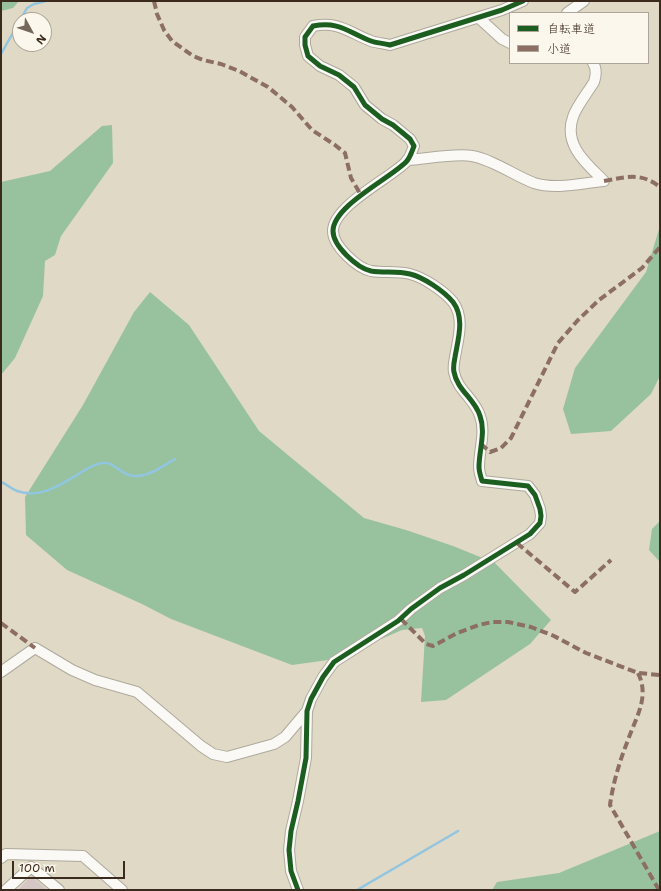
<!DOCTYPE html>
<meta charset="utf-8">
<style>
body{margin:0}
#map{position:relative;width:661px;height:891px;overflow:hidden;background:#e0d9c6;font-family:"Shantell Sans","Klee One",sans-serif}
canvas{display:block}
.frame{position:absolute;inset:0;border:2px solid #3b2a1e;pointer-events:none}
.legend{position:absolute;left:509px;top:12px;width:140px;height:52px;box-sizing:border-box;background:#fbf7ec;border:1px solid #aea59a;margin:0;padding:5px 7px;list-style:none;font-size:12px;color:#3b2a1e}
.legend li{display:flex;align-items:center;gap:8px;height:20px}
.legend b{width:20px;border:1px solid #aea59a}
.north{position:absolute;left:12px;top:12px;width:40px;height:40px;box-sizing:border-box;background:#fbf7ec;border:1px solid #aea59a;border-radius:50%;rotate:130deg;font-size:11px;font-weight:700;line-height:16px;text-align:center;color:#3b2a1e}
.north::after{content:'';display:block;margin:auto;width:14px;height:18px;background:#756759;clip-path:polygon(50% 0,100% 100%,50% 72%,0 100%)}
.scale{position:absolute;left:12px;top:861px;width:113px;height:18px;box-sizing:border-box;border:2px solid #3b2a1e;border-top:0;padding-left:5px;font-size:12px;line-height:14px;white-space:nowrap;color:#3b2a1e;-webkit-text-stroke:3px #fbf7ec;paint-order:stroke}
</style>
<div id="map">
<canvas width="661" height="891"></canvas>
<div class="frame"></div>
<ul class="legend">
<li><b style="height:5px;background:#1b5e20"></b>自転車道</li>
<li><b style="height:5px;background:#8d6e63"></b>小道</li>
</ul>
<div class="north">N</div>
<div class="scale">100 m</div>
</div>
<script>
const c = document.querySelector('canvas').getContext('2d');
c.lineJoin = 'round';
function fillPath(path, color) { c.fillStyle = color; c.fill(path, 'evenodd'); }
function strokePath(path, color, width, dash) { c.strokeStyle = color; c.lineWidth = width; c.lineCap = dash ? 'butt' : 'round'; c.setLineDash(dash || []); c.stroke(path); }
fillPath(new Path2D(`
 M1 1H19L13 8 1 11Z
 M112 125 113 163 61 236 55 255 45 261 43 296 15 358 1 375V182L50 171 102 126Z
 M660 226V376L651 394 611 431 571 434 563 409 575 368 646 272Z
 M150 292 189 325 259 431 364 518 406 530 453 546 495 563 551 620 530 644 446 700 421 702 425 636 422 628 402 630 335 659 292 665 171 619 142 604 67 570 26 535 25 497 83 405 134 312Z
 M660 521V562L649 550 652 529Z
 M660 831V890H492L497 882 559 873Z`), '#98c29e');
strokePath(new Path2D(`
 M1 54 27 8 34 4 46 1
 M1 482C7 484 11 489 17 491 41 499 60 485 80 473 87 469 94 464 102 463 113 461 120 473 129 475 145 480 163 466 175 459
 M357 890 458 831`), '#92c5e0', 2.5);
fillPath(new Path2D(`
 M31 876 47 890H18Z`), '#d3c6c5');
const minor = new Path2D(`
 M567 13 584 1
 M479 18 502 39 510 43
 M593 63C597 69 596 76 594 82 588 92 576 107 573 117 563 145 587 164 604 181
 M407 160C425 159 455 153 472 156 494 160 513 175 534 183 556 190 582 183 604 181
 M1 672 35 648 72 670 95 680 137 692 201 746 213 754 227 757 274 744 285 737 307 711
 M1 858 6 854 83 856 122 890
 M6 890 31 867 59 890
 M298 890 291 871 289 850 291 831 298 801 306 758 307 711 311 699 323 677 334 662 398 621 411 609 440 588 464 575 530 534 540 523 541 516 540 509 535 495 528 486 482 481C481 477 479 472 479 467 479 450 486 432 480 416 475 399 457 390 454 372 453 368 454 362 455 357 458 339 465 318 453 302 444 291 423 277 410 274 397 271 384 273 371 271 357 268 333 246 333 231 333 206 389 179 406 162 410 158 412 151 414 146L410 139 404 134 393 125 382 119 365 105 354 87 339 75 320 66 308 56 305 45V37L313 26C339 21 348 32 371 41 376 43 383 43 390 45L502 10 523 1`);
strokePath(minor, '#aea99c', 12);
strokePath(minor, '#faf9f6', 10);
strokePath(new Path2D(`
 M154 1 157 14 164 30 172 41 193 56 203 60 221 64 239 71 268 87 292 107 312 130 335 145 345 153 351 178 361 195
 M604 181C627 177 641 172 660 187
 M481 444 490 452 501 448 511 438 558 343 578 320 599 300 642 268 660 247
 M517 543 575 592 611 560
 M401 619 426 644 433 646 457 633 479 625 492 622H508L531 627 554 636 586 653 638 673 660 675
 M1 623 35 648
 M638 673C650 697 636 717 628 740 620 760 613 783 610 805L659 890`), '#8d6e63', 4, [8, 4]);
strokePath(new Path2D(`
 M298 890 291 871 289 850 291 831 298 801 306 758 307 711 311 699 323 677 334 662 398 621 411 609 440 588 464 575 530 534 540 523 541 516 540 509 535 495 528 486 482 481C481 477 479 472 479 467 479 450 486 432 480 416 475 399 457 390 454 372 453 368 454 362 455 357 458 339 465 318 453 302 444 291 423 277 410 274 397 271 384 273 371 271 357 268 333 246 333 231 333 206 389 179 406 162 410 158 412 151 414 146L410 139 404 134 393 125 382 119 365 105 354 87 339 75 320 66 308 56 305 45V37L313 26C339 21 348 32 371 41 376 43 383 43 390 45L502 10 523 1`), '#1b5e20', 5);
</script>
